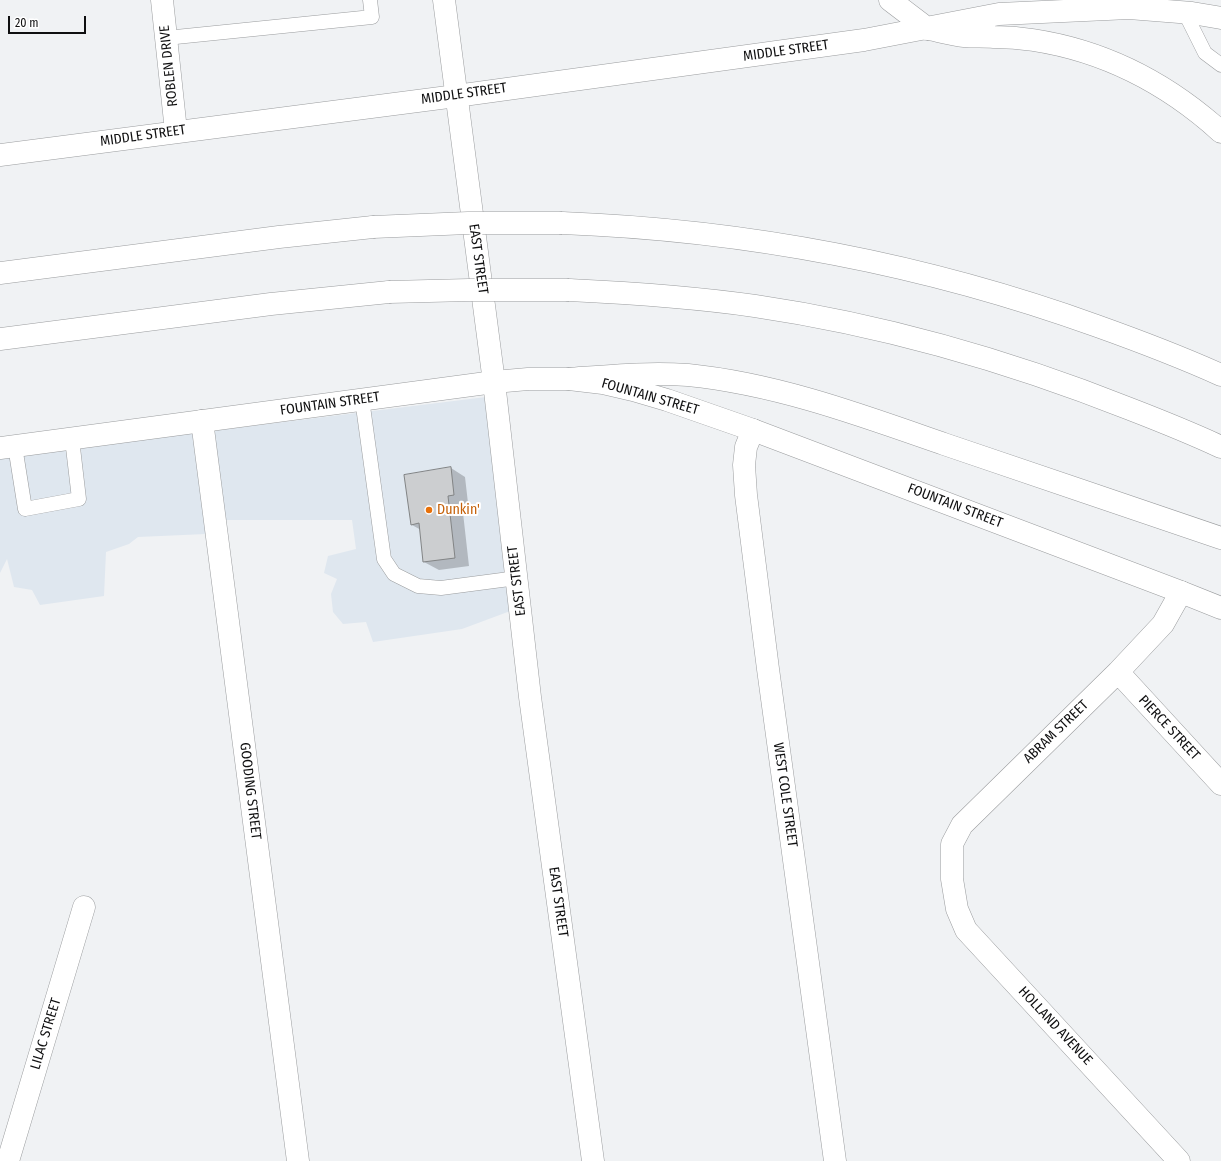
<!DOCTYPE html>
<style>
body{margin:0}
#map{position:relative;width:1221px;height:1161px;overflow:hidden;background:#f0f2f4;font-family:"Fira Sans Condensed",sans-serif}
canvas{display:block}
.scale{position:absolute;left:8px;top:16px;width:78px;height:18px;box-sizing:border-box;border:2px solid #0f0f10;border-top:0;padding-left:5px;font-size:12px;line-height:14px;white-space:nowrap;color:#0f0f10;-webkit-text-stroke:3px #fff;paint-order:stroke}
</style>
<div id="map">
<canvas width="1221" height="1161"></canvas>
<div class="scale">20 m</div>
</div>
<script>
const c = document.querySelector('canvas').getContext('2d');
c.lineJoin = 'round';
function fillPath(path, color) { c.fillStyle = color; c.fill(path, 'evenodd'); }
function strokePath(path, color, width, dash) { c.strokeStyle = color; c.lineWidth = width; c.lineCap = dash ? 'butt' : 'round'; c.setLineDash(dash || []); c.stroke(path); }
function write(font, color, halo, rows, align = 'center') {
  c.font = font + ' "Fira Sans Condensed",sans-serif'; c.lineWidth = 4; c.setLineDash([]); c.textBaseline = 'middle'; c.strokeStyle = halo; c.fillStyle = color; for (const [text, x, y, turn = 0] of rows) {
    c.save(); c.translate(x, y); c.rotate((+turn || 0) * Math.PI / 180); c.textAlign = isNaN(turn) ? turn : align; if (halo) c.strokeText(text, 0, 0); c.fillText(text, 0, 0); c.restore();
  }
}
fillPath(new Path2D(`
 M486 397 513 610 462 629 373 642 366 622 343 624 333 612 331 594 337 579 324 573 328 556 356 549 352 520H211L206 534 138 537 129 544 106 552 104 596 40 605 32 590 14 587 7 559 0 573V457Z`), '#dfe7ef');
fillPath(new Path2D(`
 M451 468 465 477 468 503 462 504 469 566 439 570 424 562 421 530 412 525 405 476Z`), '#0003');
const building = new Path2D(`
 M451 467 454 495 448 496 455 558 423 562 419 523 411 525 404 475Z`);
fillPath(building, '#ccced0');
strokePath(building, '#828485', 1);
const service = new Path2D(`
 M1185 13 1205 53 1221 65
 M166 38 372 17 370 0
 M362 399 384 559 394 574 418 586 441 588 517 578
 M15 446 25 509 79 499 72 439`);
const minor = new Path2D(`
 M162 0 176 131
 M202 421 298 1161
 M753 430 746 447 744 465 746 495 768 669 835 1161
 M1118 672 1221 784
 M8 1161 84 907
 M1179 1161 966 930 957 909 952 879V844L962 825 1118 672 1163 624 1181 592`);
const tertiary = new Path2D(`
 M890 0 928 29
 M0 155 456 96 864 40 999 14 1129 8 1192 13 1221 18
 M0 448 494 382 528 379H569L603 383 633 390 667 400 753 430 1181 592 1221 608`);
const secondary = new Path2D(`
 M444 0 494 382 530 697 593 1161`);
const motorway = new Path2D(`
 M928 29C940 31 952 35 964 36 974 37 984 36 994 37 1007 37 1020 38 1033 40 1105 51 1168 84 1221 132
 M562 223C744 230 925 264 1097 326 1139 341 1181 357 1221 375
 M0 273 279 237 373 227
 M569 290C631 293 693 297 755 306 884 325 1009 361 1130 409 1161 421 1191 433 1221 447
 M0 339 271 304 389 292
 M569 379C609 376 649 372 688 375 777 384 861 415 944 444 1036 475 1129 507 1221 538`);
strokePath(service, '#9a9c9e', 15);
strokePath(minor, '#9a9c9e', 23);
strokePath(tertiary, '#9a9c9e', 23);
strokePath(secondary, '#9a9c9e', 23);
strokePath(motorway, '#9a9c9e', 23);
strokePath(service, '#fff', 14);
strokePath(minor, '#fff', 22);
strokePath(tertiary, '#fff', 22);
strokePath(secondary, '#fff', 22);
strokePath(motorway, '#fff', 22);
const motorwayBridge = new Path2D(`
 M373 227 468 223H562
 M389 292 469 290H569`);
strokePath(motorwayBridge, '#9a9c9e', 23, []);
strokePath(motorwayBridge, '#fff', 22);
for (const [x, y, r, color] of [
 [429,510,4,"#e8710a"]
]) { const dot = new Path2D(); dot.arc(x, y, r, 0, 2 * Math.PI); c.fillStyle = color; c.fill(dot); strokePath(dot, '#fff', 1.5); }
write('14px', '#0f0f10', '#fff', [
 ["MIDDLE STREET",786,51,-8],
 ["ROBLEN DRIVE",169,66,-96],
 ["MIDDLE STREET",464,94,-8],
 ["MIDDLE STREET",143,136,-8],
 ["EAST STREET",478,259,82],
 ["FOUNTAIN STREET",650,397,16],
 ["FOUNTAIN STREET",330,404,-8],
 ["FOUNTAIN STREET",955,506,21],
 ["EAST STREET",517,581,-97],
 ["PIERCE STREET",1169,728,47],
 ["ABRAM STREET",1056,732,-44],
 ["GOODING STREET",250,791,83],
 ["WEST COLE STREET",785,795,82],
 ["EAST STREET",558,902,82],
 ["HOLLAND AVENUE",1055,1026,47],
 ["LILAC STREET",46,1034,-73]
]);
write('14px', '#c56008', '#fff', [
 ["Dunkin'",437,510]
], 'left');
</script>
